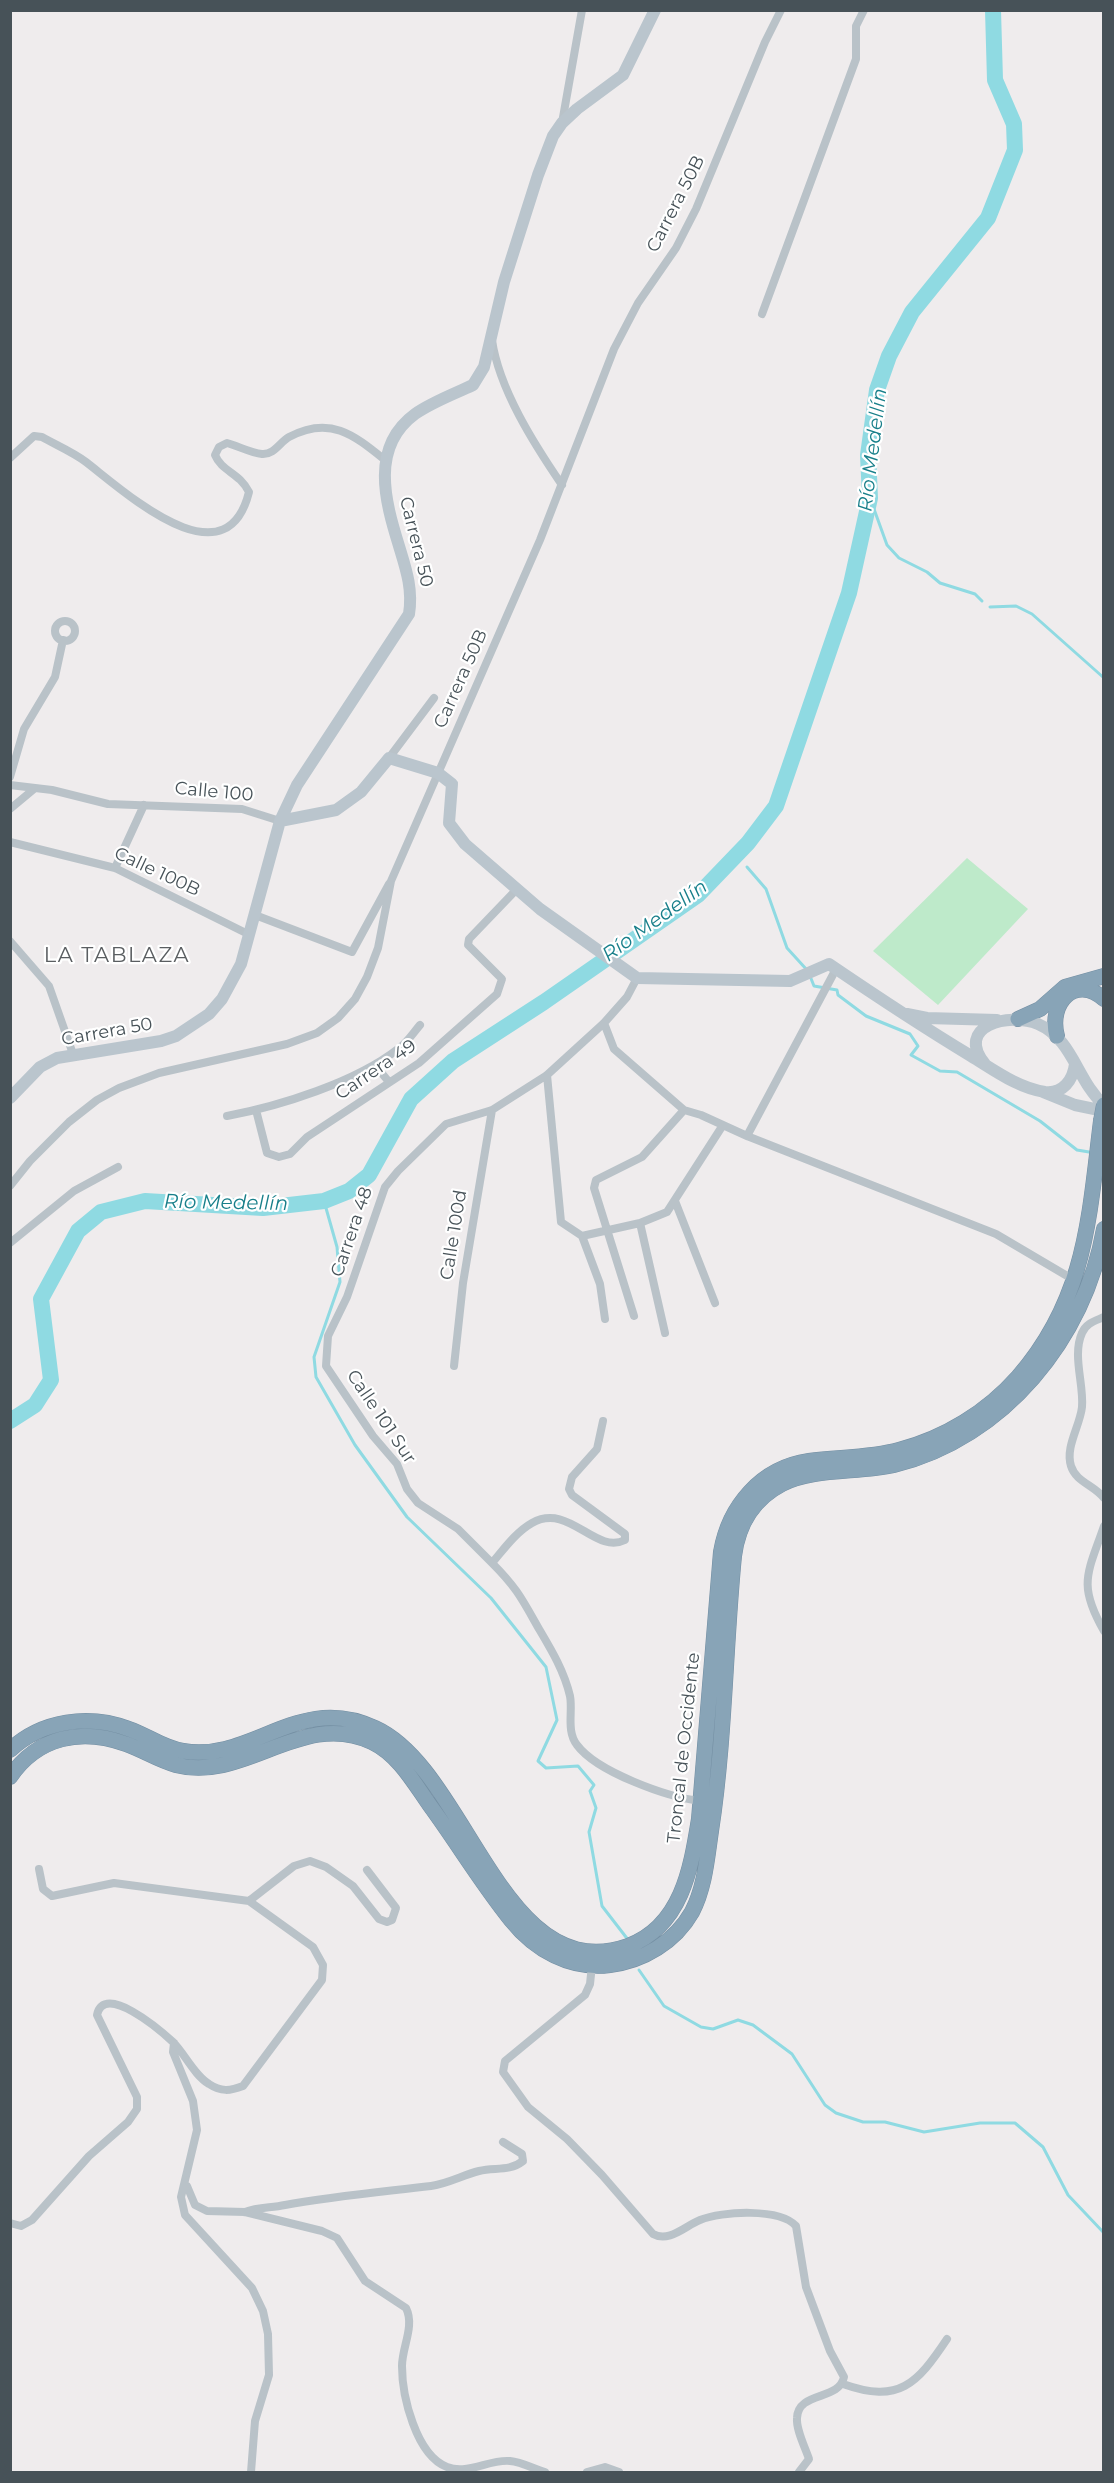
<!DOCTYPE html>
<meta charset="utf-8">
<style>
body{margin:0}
#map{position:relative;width:1114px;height:2483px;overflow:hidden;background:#efeced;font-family:Montserrat,sans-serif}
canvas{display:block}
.frame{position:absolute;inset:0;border:12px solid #475258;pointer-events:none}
</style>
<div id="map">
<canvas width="1114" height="2483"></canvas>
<div class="frame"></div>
</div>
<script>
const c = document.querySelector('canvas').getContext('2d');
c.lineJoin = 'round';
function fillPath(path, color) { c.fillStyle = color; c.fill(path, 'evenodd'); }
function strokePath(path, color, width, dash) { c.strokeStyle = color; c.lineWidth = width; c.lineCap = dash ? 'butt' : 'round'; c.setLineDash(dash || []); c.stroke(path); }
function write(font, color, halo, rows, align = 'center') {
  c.font = font + ' Montserrat,sans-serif'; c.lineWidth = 4.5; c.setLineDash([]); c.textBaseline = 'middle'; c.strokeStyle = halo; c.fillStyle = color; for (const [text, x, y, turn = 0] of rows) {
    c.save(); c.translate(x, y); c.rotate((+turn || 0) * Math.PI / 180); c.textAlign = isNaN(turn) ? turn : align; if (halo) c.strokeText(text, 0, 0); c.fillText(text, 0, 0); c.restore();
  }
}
fillPath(new Path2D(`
 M967 858 1028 909 938 1005 873 951Z`), '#beeaca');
strokePath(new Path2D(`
 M870 498 887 545 899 558 927 572 940 583 975 594 982 601
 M990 607 1016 606 1032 614 1104 678
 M747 867 766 889 787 948 807 970
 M810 976 814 986 837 990 838 995 866 1016 910 1034 918 1046 911 1055 940 1071 957 1072 1040 1121 1077 1150 1089 1152
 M324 1201 337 1247 340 1282 314 1357 316 1377 355 1445 407 1517 491 1598 546 1667 557 1720 538 1761 546 1768 578 1766 594 1785 590 1791 596 1808 589 1832 602 1906 629 1941
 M639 1970 664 2006 701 2027 713 2029 738 2020 753 2025 792 2054 825 2105 836 2113 863 2122H885L924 2132 980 2123H1015L1043 2147 1068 2195 1104 2233`), '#8fdae2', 3);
strokePath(new Path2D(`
 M10 1421 35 1405 51 1380 41 1299 78 1231 101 1212 145 1201 263 1208 324 1201 349 1191 369 1175 411 1099 453 1061 544 1002 698 895 748 843 776 806 849 593 870 498 868 455 877 390 889 356 912 312 988 218 1015 150 1014 124 995 80 993 10`), '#8fdae2', 16);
const highway = new Path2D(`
 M1018 1019 1040 1009 1065 987 1104 976
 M1057 1036C1048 1003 1075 974 1104 999
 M10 1750C42 1720 89 1714 129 1729 147 1735 163 1748 183 1751 252 1763 298 1692 375 1728 468 1770 502 1990 628 1946 682 1926 691 1868 699 1819L721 1552C729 1506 761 1468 809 1461 839 1457 870 1458 899 1450 945 1438 987 1412 1018 1377 1086 1299 1089 1218 1101 1121
 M10 1777C38 1736 82 1728 126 1744 143 1750 158 1760 176 1765 245 1783 302 1709 372 1742 399 1755 414 1783 431 1807 458 1844 482 1884 511 1920 535 1950 570 1970 610 1965 643 1961 675 1942 692 1912 705 1887 707 1858 711 1831 725 1740 725 1647 734 1556 738 1525 753 1499 782 1484 813 1468 859 1473 894 1465 1004 1438 1085 1338 1104 1229`);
strokePath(highway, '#748fa3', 16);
strokePath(new Path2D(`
 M562 123 582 10
 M762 314 856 59V26L864 10
 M492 340C499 389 534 444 562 485
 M10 458 34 436 42 437C56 445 73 452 86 462 125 492 226 585 249 492 239 472 222 472 215 455L219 447 227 443C238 446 251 453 262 454 274 455 280 442 289 437 330 415 354 435 385 460
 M55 631a10 10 0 1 1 20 0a10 10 0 1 1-20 0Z
 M389 758 434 698
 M10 777 24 729 55 677 63 640
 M10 785 52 790 108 804 242 809 280 821
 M10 809 34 789
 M10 842 115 868 250 935
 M115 868 144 805
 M255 915 352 952 389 884
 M10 941 49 986 73 1054
 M836 969 747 1136 996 1234 1074 1280
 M604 1023 614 1049 684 1110 701 1115 747 1136
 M375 1065 389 1082
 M547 1075 561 1222 582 1236 640 1223 667 1212 723 1125
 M256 1110 267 1153 279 1157 290 1154 307 1137 419 1063 497 994 502 979 468 945 469 939 517 889
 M227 1116C280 1106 356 1082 398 1049 407 1043 413 1033 420 1025
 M10 1186 30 1161 69 1122 97 1100 119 1088 159 1073 287 1044 317 1033 338 1018 355 999 367 977 378 948 391 881 540 540 614 349 638 303 676 248 696 209 765 42 781 10
 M675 1201 715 1303
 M640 1223 665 1333
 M582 1236 600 1284 605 1319
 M10 1243 74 1191 118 1167
 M634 1316 594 1188 596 1180 642 1157 684 1110
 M1104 1317C1095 1321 1086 1323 1082 1333 1072 1355 1084 1384 1082 1407 1080 1426 1065 1447 1071 1466 1076 1482 1094 1485 1104 1498
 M454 1366 463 1283 492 1110
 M603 1421 597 1449 572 1477 569 1489 572 1495 625 1534V1540C595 1555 569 1502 532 1523 516 1532 504 1549 492 1563L458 1529 418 1503 407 1489 397 1464 373 1436 326 1366 328 1336 347 1297 385 1187 398 1171 446 1124 492 1110 547 1075 604 1023 627 997 637 978
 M1104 1526C1088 1573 1077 1584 1104 1631
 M492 1563C517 1588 522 1599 539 1629 552 1651 564 1671 570 1696 573 1711 566 1731 577 1745 597 1772 667 1797 700 1801
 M249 1901 294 1866 310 1861 326 1867 353 1886 379 1919 387 1922 392 1920 396 1908 367 1870
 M592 1965 590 1984 585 1995 505 2061 503 2072 528 2107 567 2139 602 2175 653 2234C669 2243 685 2226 700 2220 722 2211 780 2208 796 2226L806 2287 830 2351 844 2377C839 2401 798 2391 797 2418 796 2430 805 2447 809 2459L799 2472
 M174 2043 173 2052 193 2101 197 2130 181 2197 185 2215 252 2288 263 2311 268 2334 269 2375 255 2421 251 2472
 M184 2185 187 2186 195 2205 207 2211 245 2212 322 2231 337 2238 365 2281 406 2308C415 2326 402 2347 402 2366 402 2396 416 2455 447 2467 468 2475 489 2459 510 2461 522 2462 534 2469 545 2472
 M245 2212C258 2207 271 2208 285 2205 335 2196 381 2192 431 2186 447 2184 463 2175 479 2171 495 2167 509 2172 523 2161L522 2154 503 2142
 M10 2223 21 2226 32 2220 89 2156 128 2122 137 2109V2097L97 2015C104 1982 160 2030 173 2042 185 2054 194 2075 209 2084 221 2092 230 2091 243 2086L322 1980 323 1965 313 1947 249 1901 114 1883 52 1896 43 1889 39 1869
 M843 2384C899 2404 917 2384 947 2339
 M587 2472 605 2467 619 2472`), '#b9c2c8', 8);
strokePath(new Path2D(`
 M280 821 336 810 361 792 389 758 438 773 452 784 449 823 465 844 540 909 637 978 790 981 829 964C876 996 923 1027 971 1056 994 1070 1018 1088 1045 1092 1063 1094 1073 1080 1075 1064
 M907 1014 927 1018 997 1020
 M985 1064C954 1026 1009 1012 1038 1024 1073 1039 1077 1081 1104 1105
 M1043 1092 1075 1105 1104 1111
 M10 1098 40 1067 57 1058 161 1041 176 1036 209 1014 222 999 241 964 280 821 297 785 409 614C413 589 406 569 399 546 385 501 370 447 415 414 432 402 454 394 473 385L484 367 504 282 538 175 553 136 562 123 577 109 623 75 655 10`), '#bac5cd', 12);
strokePath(highway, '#88a4b7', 15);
const highwayBridge = new Path2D(`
 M1101 1121 1104 1105`);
strokePath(highwayBridge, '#748fa3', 16, []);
strokePath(highwayBridge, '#88a4b7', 15);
write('18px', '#475258', '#fff', [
 ["Carrera 50B",676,204,-63],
 ["Carrera 50",416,542,76],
 ["Carrera 50B",461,679,-66],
 ["Calle 100",214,792,5],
 ["Calle 100B",157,872,25],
 ["Carrera 50",107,1032,-10],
 ["Carrera 49",376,1070,-34],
 ["Carrera 48",352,1232,-71],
 ["Calle 100d",454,1235,-81],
 ["Calle 101 Sur",381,1417,56],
 ["Troncal de Occidente",684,1748,-84]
]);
write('italic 20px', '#187f8a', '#fff', [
 ["Río Medellín",873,450,-83],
 ["Río Medellín",655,921,-36],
 ["Río Medellín",226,1203,1]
]);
c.letterSpacing = '1.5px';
write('21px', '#5a5e61', '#fff', [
 ["LA TABLAZA",117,956]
]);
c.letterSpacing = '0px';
</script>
